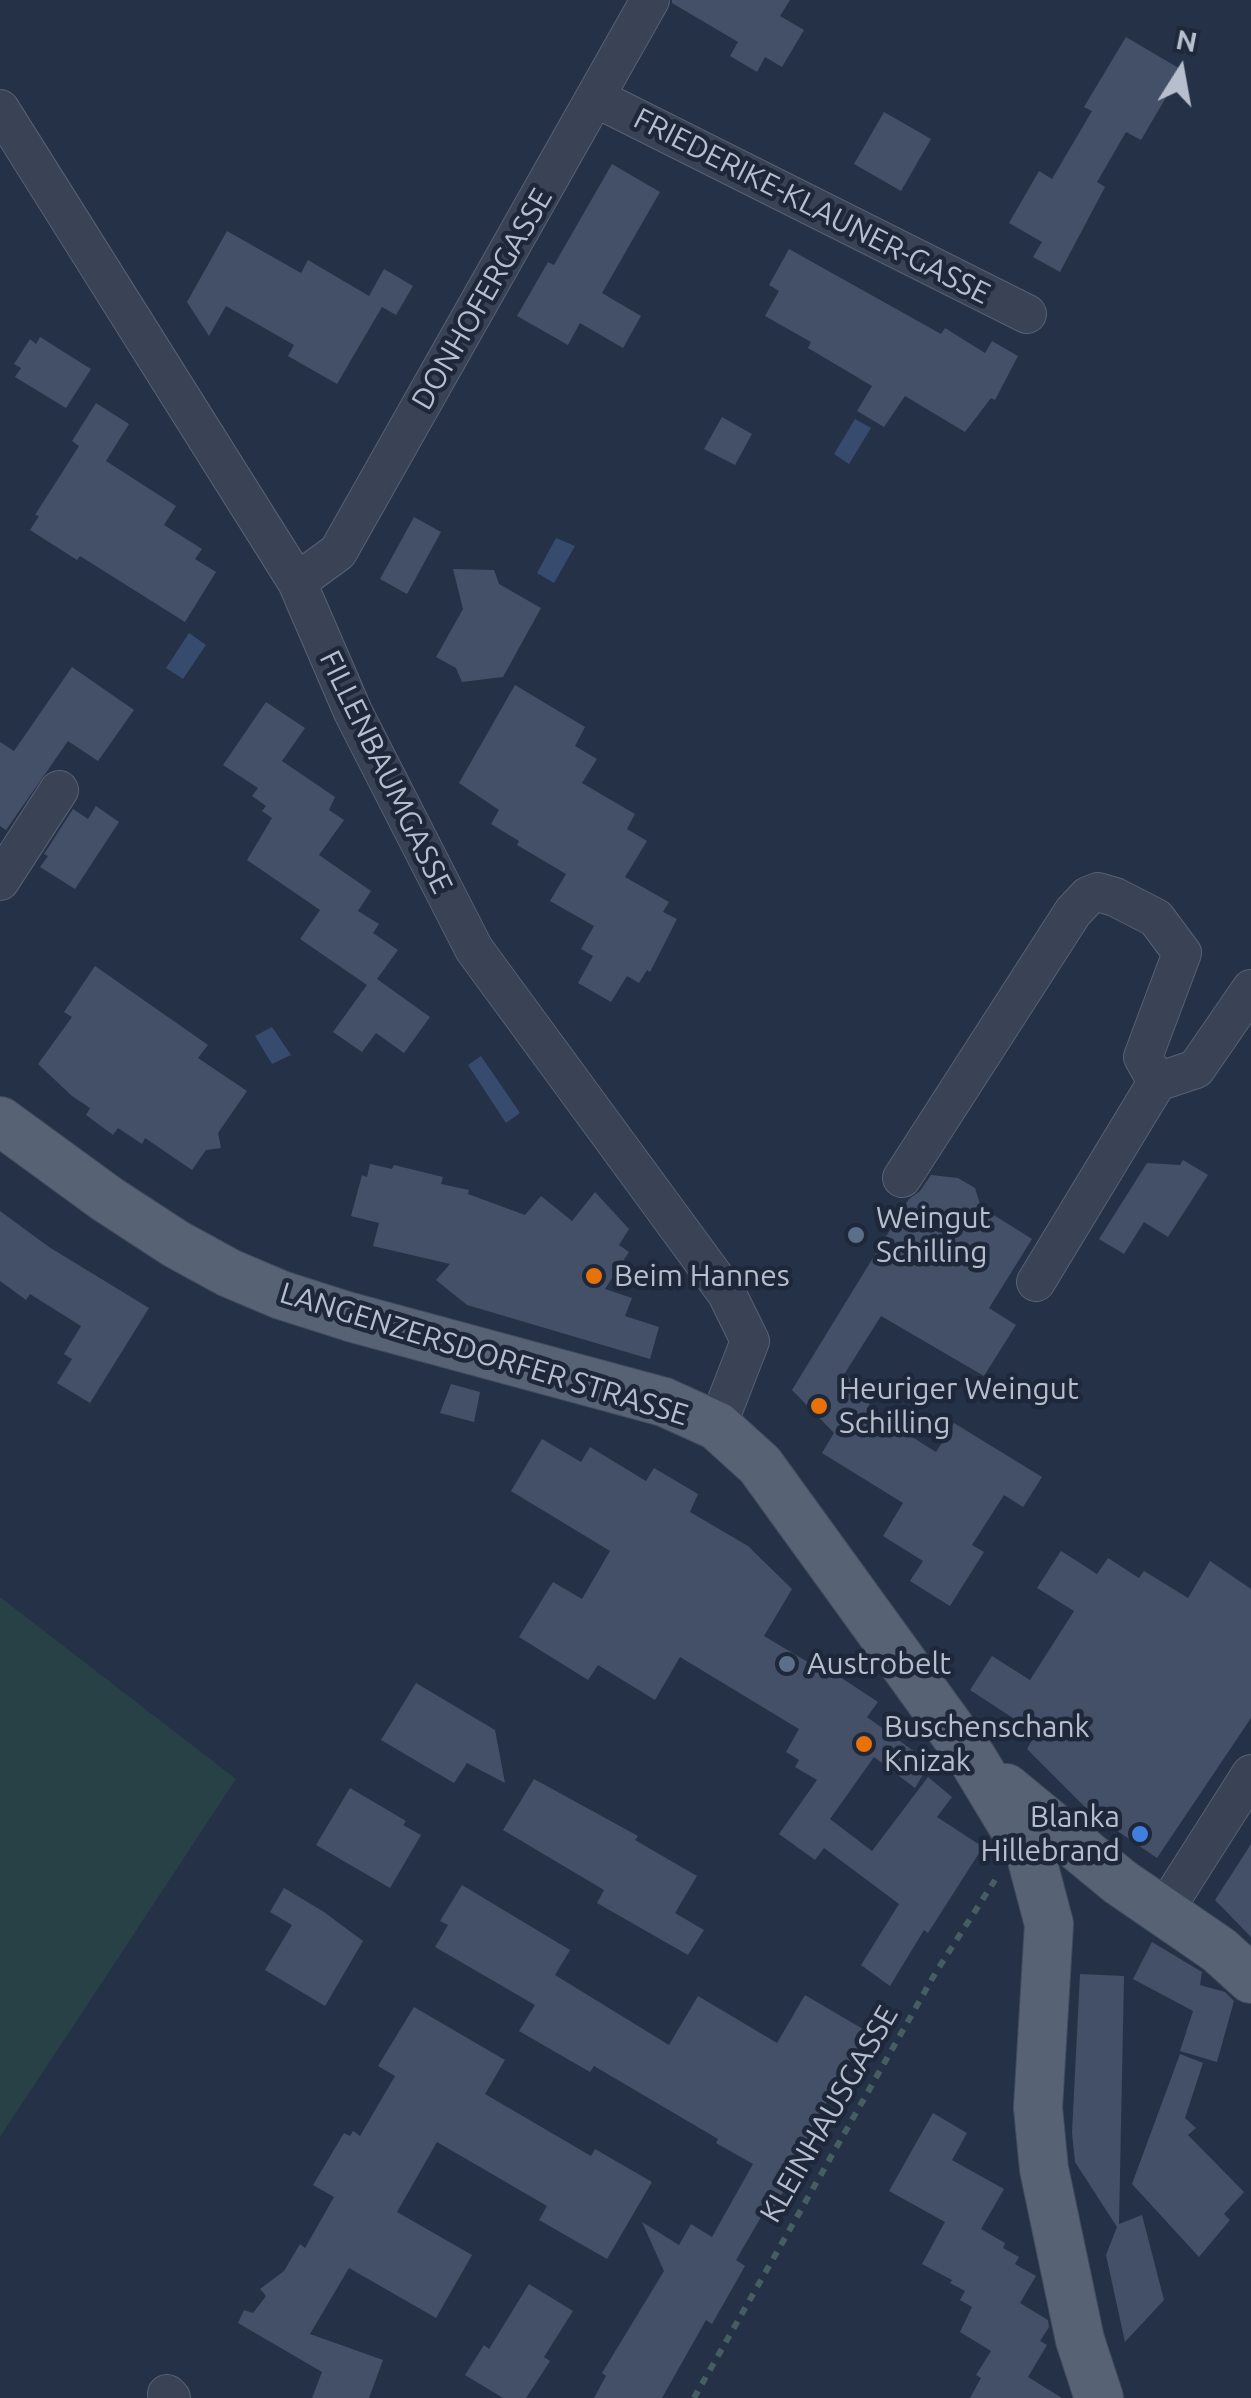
<!DOCTYPE html>
<style>
body{margin:0}
#map{position:relative;width:1251px;height:2398px;overflow:hidden;background:#253146;font-family:Ubuntu,sans-serif}
canvas{display:block}
.north{position:absolute;left:1131px;top:20px;width:100px;height:100px;-webkit-text-stroke:8px #1e283a;paint-order:stroke;rotate:11deg;font-size:28px;font-weight:700;line-height:40px;text-align:center;color:#b7bfce}
.north::after{content:'';display:block;margin:auto;width:35px;height:45px;background:#b7bfce;clip-path:polygon(50% 0,100% 100%,50% 72%,0 100%)}
</style>
<div id="map">
<canvas width="1251" height="2398"></canvas>
<div class="north">N</div>
</div>
<script>
const c = document.querySelector('canvas').getContext('2d');
c.lineJoin = 'round';
function fillPath(path, color) { c.fillStyle = color; c.fill(path, 'evenodd'); }
function strokePath(path, color, width, dash) { c.strokeStyle = color; c.lineWidth = width; c.lineCap = dash ? 'butt' : 'round'; c.setLineDash(dash || []); c.stroke(path); }
function write(font, color, halo, rows, align = 'center') {
  c.font = font + ' Ubuntu,sans-serif'; c.lineWidth = 9; c.setLineDash([]); c.textBaseline = 'middle'; c.strokeStyle = halo; c.fillStyle = color; for (const [text, x, y, turn = 0] of rows) {
    c.save(); c.translate(x, y); c.rotate((+turn || 0) * Math.PI / 180); c.textAlign = isNaN(turn) ? turn : align; if (halo) c.strokeText(text, 0, 0); c.fillText(text, 0, 0); c.restore();
  }
}
fillPath(new Path2D(`
 M0 1597 236 1779 0 2137Z`), '#274146');
fillPath(new Path2D(`
 M855 419 871 428 849 464 834 454Z
 M556 538 575 546 554 583 537 573Z
 M189 633 206 645 183 679 166 668Z
 M272 1027 291 1055 272 1064 255 1036Z
 M481 1056 520 1113 506 1123 468 1065Z`), '#374b6e');
fillPath(new Path2D(`
 M672 0H790L780 16 804 30 782 67 765 57 757 72 730 56 738 42 672 3Z
 M1126 37 1182 70 1141 140 1126 132 1097 182 1105 187 1060 272 1033 257 1042 242 1009 223 1039 171 1052 179 1092 111 1084 107Z
 M884 112 931 139 901 191 854 164Z
 M612 164 660 192 602 293 641 316 623 348 580 323 568 345 517 316 548 262 554 265Z
 M227 231 301 273 308 260 369 296 384 269 413 286 396 315 382 307 337 384 288 356 294 345 226 306 209 336 187 302Z
 M789 249 941 334 945 328 985 353 992 341 1018 356 995 400 991 398 965 432 905 396 884 427 857 411 872 386 808 348 811 342 765 316 779 291 769 285Z
 M40 337 91 369 66 408 15 377 21 368 14 364 30 339 36 344Z
 M96 403 129 424 106 461 176 506 164 525 202 549 195 559 216 572 185 622 80 556 77 560 30 530 39 516 35 515 79 446 72 441Z
 M722 417 752 434 735 465 704 449Z
 M414 517 441 532 407 594 380 579Z
 M453 569 494 570 499 584 541 608 503 677 462 682 456 668 436 657 463 609Z
 M72 667 134 710 98 761 68 741 6 830 0 826V742L14 751Z
 M515 685 585 727 575 746 597 759 582 783 635 814 627 829 647 841 625 877 669 902 663 912 677 919 650 972 647 970 639 983 627 976 611 1002 578 983 593 956 581 949 594 926 550 901 566 874 517 845 519 841 491 824 499 810 459 783Z
 M266 702 305 728 282 761 335 797 329 810 344 820 319 855 371 891 358 911 379 924 373 933 398 950 377 979 430 1017 404 1053 376 1033 362 1052 333 1032 367 985 300 939 320 910 247 860 272 818 262 811 266 806 252 796 258 788 223 765Z
 M96 806 119 822 75 889 40 867 48 856 44 854 73 809 88 819Z
 M95 966 208 1045 198 1058 247 1091 218 1133 221 1148 206 1150 192 1170 145 1138 142 1144 118 1128 113 1135 86 1115 90 1108 72 1096 38 1064 72 1017 64 1012Z
 M1183 1160 1208 1175 1168 1237 1144 1222 1124 1254 1099 1239 1147 1163 1180 1165Z
 M370 1164 392 1169 394 1165 443 1177 441 1184 469 1190 468 1194 525 1215 541 1196 572 1221 595 1192 629 1229 619 1245 629 1252 605 1289 632 1298 625 1316 659 1327 650 1359 467 1305 436 1280 450 1264 373 1246 379 1223 351 1216 362 1175 367 1177Z
 M931 1175 958 1178 975 1188 981 1207 1032 1239 989 1308 1016 1325 984 1376 881 1316 845 1373 871 1402 867 1409 936 1452 954 1423 1042 1477 1023 1507 1004 1495 972 1545 984 1552 950 1606 910 1581 923 1561 883 1536 903 1503 822 1453 834 1433 792 1390 909 1199 920 1191Z
 M0 1211 49 1247 149 1308 90 1403 57 1383 72 1359 64 1354 81 1326 30 1294 26 1300 0 1281Z
 M451 1384 480 1392 474 1422 440 1413Z
 M542 1439 581 1462 590 1447 646 1481 654 1468 698 1494 690 1512 748 1546 792 1589 764 1636 833 1677 834 1673 878 1702 867 1717 930 1763 915 1788 874 1757 830 1819 872 1851 928 1777 952 1797 937 1817 983 1847 928 1933 924 1930 890 1986 861 1965 899 1904 824 1848 815 1860 779 1834 817 1780 795 1767 799 1760 786 1752 799 1729 680 1657 655 1700 598 1665 588 1680 519 1637 553 1582 582 1599 610 1551 511 1491Z
 M1061 1551 1097 1574 1108 1558 1139 1578 1144 1571 1188 1598 1210 1561 1251 1589V1718L1157 1858 1091 1813 1027 1749 1036 1733 970 1690 992 1656 1030 1680 1074 1611 1037 1588Z
 M416 1683 495 1730 505 1783 467 1763 454 1783 381 1740Z
 M534 1779 638 1836 635 1840 697 1876 675 1913 704 1930 688 1955 597 1903 604 1890 503 1830Z
 M350 1788 406 1821 403 1825 421 1835 390 1888 316 1845Z
 M1251 1844V1937L1215 1900Z
 M462 1885 570 1950 555 1975 669 2045 698 1996 777 2043 805 1995 868 2032 809 2132 815 2136 770 2215 764 2212 736 2260 745 2266 712 2324 706 2320 662 2398H594L606 2376 602 2373 664 2271 642 2222 679 2245 691 2224 712 2237 753 2164 716 2143 718 2139 594 2066 590 2072 519 2031 535 2005 435 1947 448 1925 440 1921Z
 M284 1888 324 1912 363 1941 325 2006 265 1970 292 1925 270 1912Z
 M1152 1942 1202 1972 1200 1985 1225 1992 1234 2001 1217 2062 1180 2051 1193 2011 1133 1979Z
 M1080 1974 1124 1976 1119 2224 1142 2215 1164 2300 1125 2342 1106 2255 1117 2227 1075 2162 1072 2133Z
 M414 2007 505 2060 485 2094 591 2156 595 2149 652 2182 607 2259 539 2220 547 2206 437 2142 397 2212 472 2255 436 2318 349 2268 310 2334 383 2360 369 2398H312L322 2372 238 2323 244 2310 253 2313 266 2296 260 2289 284 2271 300 2244 305 2248 334 2197 313 2185 344 2133 350 2136 353 2131 360 2136 395 2076 378 2066Z
 M1180 2054 1203 2063 1185 2118 1196 2128 1188 2135 1244 2192 1224 2214 1230 2220 1199 2257 1132 2184Z
 M933 2113 967 2133 952 2160 1004 2189 981 2229 1005 2243 1003 2248 1019 2257 1015 2264 1036 2276 1020 2303 1048 2320 1049 2327 1040 2341 1047 2345 1028 2377 1062 2398H970L981 2378 976 2375 991 2351 960 2332 972 2307 960 2300 965 2291 950 2283 952 2280 922 2264 945 2222 889 2191Z
 M529 2284 573 2311 544 2357 550 2361 526 2398H503L465 2375 484 2345 489 2349Z`), '#445068');
const minor = new Path2D(`
 M596 98 1027 314
 M0 109 297 582 353 712 474 949 727 1294 750 1341 717 1426
 M297 582 338 552 650 0
 M0 881 59 790
 M902 1178 1073 912 1088 896 1098 892 1115 897 1156 918 1182 953 1143 1057 1157 1082
 M1036 1282 1157 1082 1196 1069 1251 989
 M1162 1914 1251 1774
 M167 2394 171 2398`);
const major = new Path2D(`
 M0 1121 107 1199 176 1244 229 1273 281 1295 350 1317 664 1402 717 1426 760 1465 972 1758 1031 1856 1049 1924 1038 2108 1044 2169 1080 2340 1099 2398
 M1006 1788 1120 1882 1219 1950 1251 1979`);
strokePath(minor, '#586172', 40);
strokePath(major, '#434c5e', 50);
strokePath(new Path2D(`
 M694 2398 936 1972 995 1880`), '#465e62', 6, [8, 8]);
strokePath(minor, '#3a4355', 38);
strokePath(major, '#586275', 48);
for (const [x, y, r, color] of [
 [856,1235,10,"#5c6f8a"],
 [594,1276,10,"#e8710a"],
 [819,1406,10,"#e8710a"],
 [787,1664,10,"#5c6f8a"],
 [864,1744,10,"#e8710a"],
 [1140,1834,10,"#3f7fe0"]
]) { const dot = new Path2D(); dot.arc(x, y, r, 0, 2 * Math.PI); c.fillStyle = color; c.fill(dot); strokePath(dot, '#1e283a', 4); }
write('30px', '#b7bfce', '#1e283a', [
 ["FRIEDERIKE-KLAUNER-GASSE",812,206,27],
 ["DONHOFERGASSE",482,299,-60],
 ["FILLENBAUMGASSE",386,772,64],
 ["LANGENZERSDORFER STRASSE",484,1354,17],
 ["KLEINHAUSGASSE",829,2114,-60]
]);
write('30px', '#b7bfce', '#1e283a', [
 ["Weingut",876,1218],
 ["Schilling",876,1252],
 ["Beim Hannes",614,1276],
 ["Heuriger Weingut",839,1389],
 ["Schilling",839,1423],
 ["Austrobelt",807,1664],
 ["Buschenschank",884,1727],
 ["Knizak",884,1761],
 ["Blanka",1120,1817,"right"],
 ["Hillebrand",1120,1851,"right"]
], 'left');
</script>
